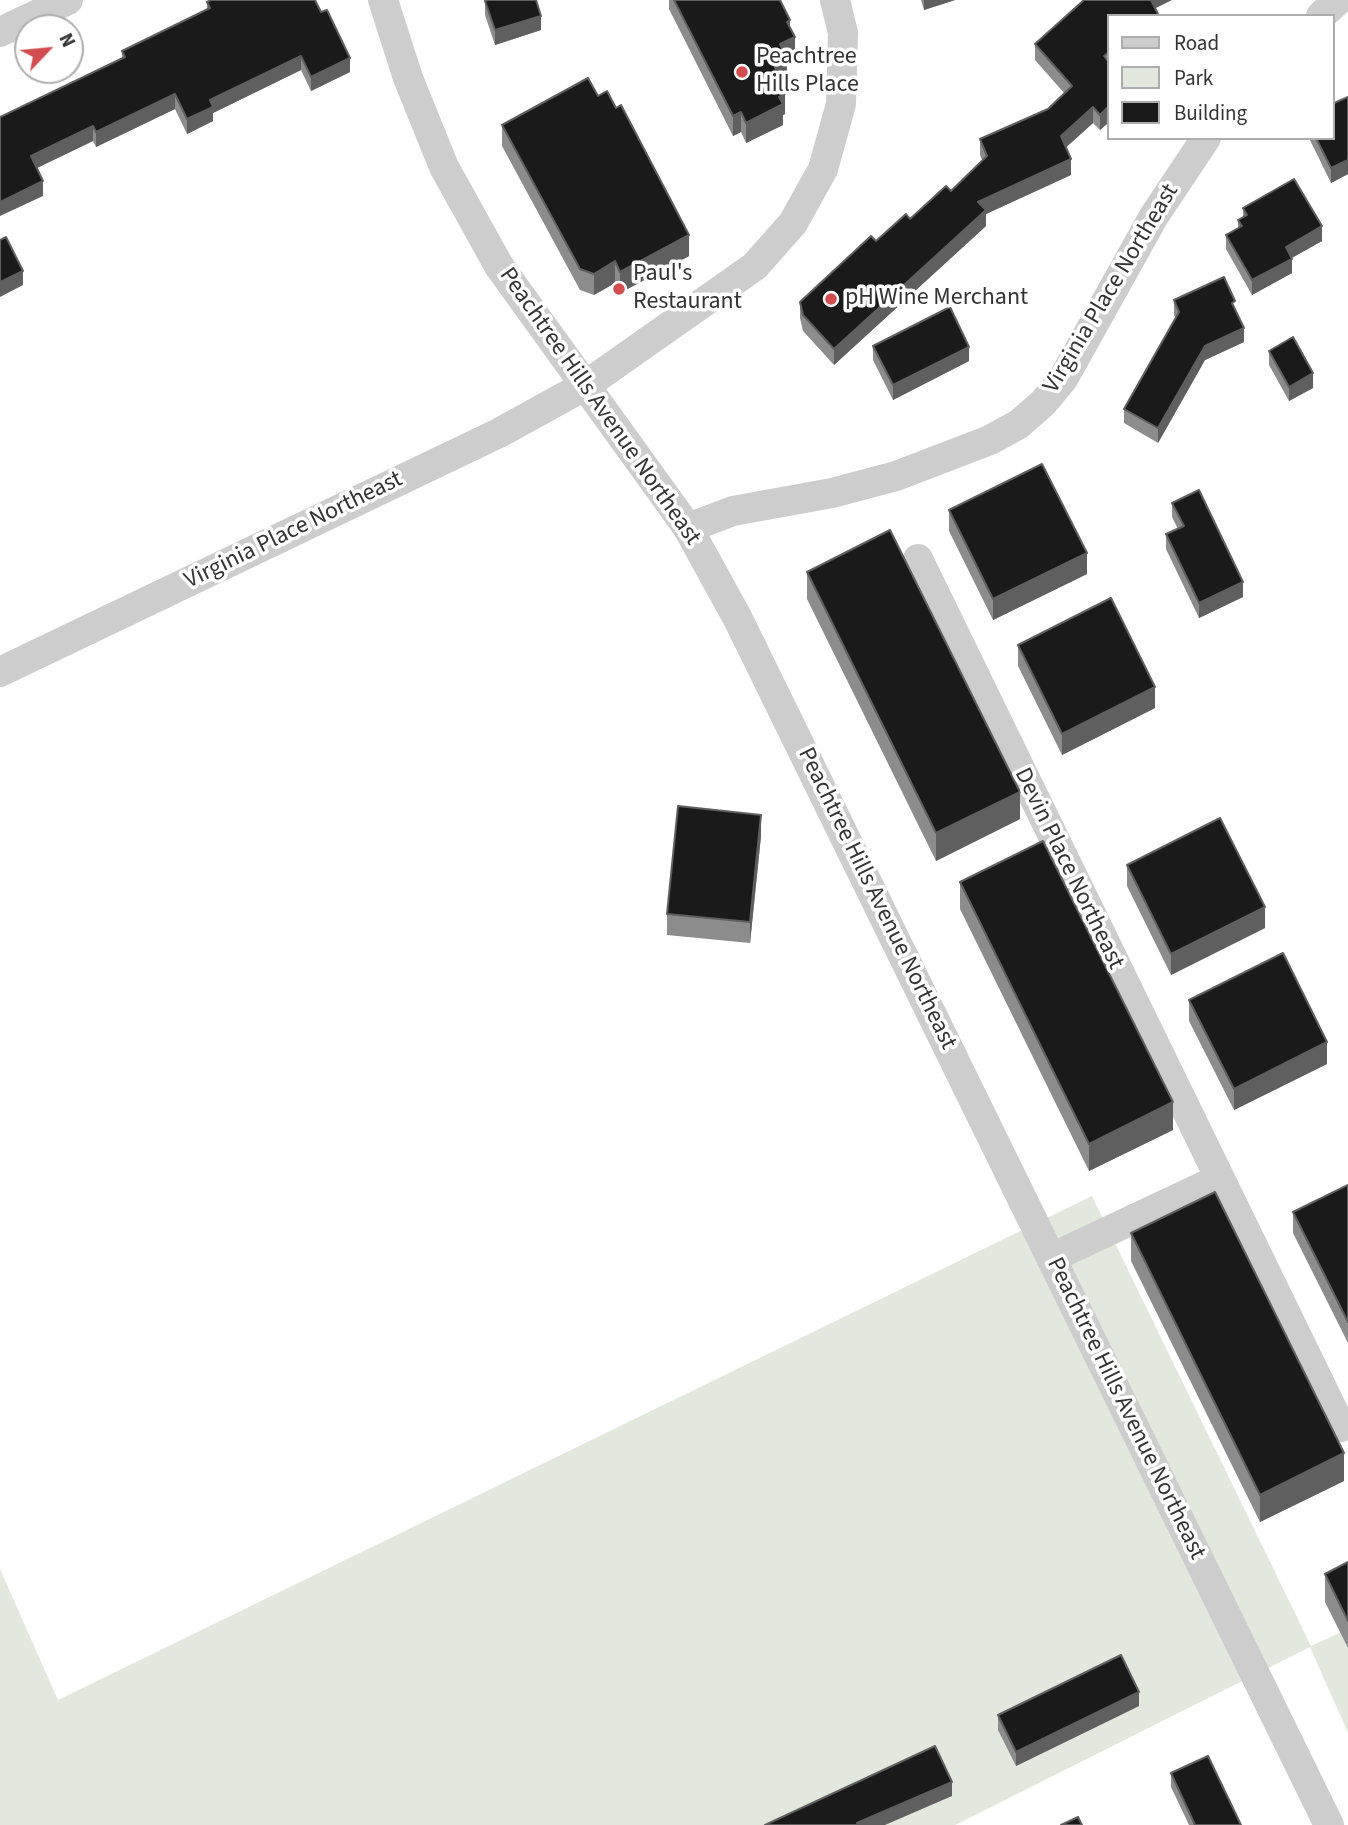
<!DOCTYPE html>
<style>
body{margin:0}
#map{position:relative;width:1348px;height:1825px;overflow:hidden;background:#fff;font-family:"Source Sans 3",sans-serif}
canvas{display:block}
.legend{position:absolute;left:1107px;top:14px;width:228px;height:126px;box-sizing:border-box;background:#fff;border:2px solid #adadad;margin:0;padding:9px 12px;list-style:none;font-size:21px;color:#333}
.legend li{display:flex;align-items:center;gap:14px;height:35px}
.legend b{width:35px;border:2px solid #adadad}
.north{position:absolute;left:14px;top:14px;width:70px;height:70px;box-sizing:border-box;background:#fff;border:2px solid #adadad;border-radius:50%;rotate:64deg;font-size:19px;font-weight:700;line-height:28px;text-align:center;color:#333}
.north::after{content:'';display:block;margin:auto;width:24px;height:32px;background:#d34c50;clip-path:polygon(50% 0,100% 100%,50% 72%,0 100%)}
</style>
<div id="map">
<canvas width="1348" height="1825"></canvas>
<ul class="legend">
<li><b style="height:9px;background:#cdcdcd"></b>Road</li>
<li><b style="height:19px;background:#e2e8dd"></b>Park</li>
<li><b style="height:19px;background:#1a1a1a"></b>Building</li>
</ul>
<div class="north">N</div>
</div>
<script>
const c = document.querySelector('canvas').getContext('2d');
c.lineJoin = 'round';
function fillPath(path, color) { c.fillStyle = color; c.fill(path, 'evenodd'); }
function strokePath(path, color, width, dash) { c.strokeStyle = color; c.lineWidth = width; c.lineCap = dash ? 'butt' : 'round'; c.setLineDash(dash || []); c.stroke(path); }
function write(font, color, halo, rows, align = 'center') {
  c.font = font + ' "Source Sans 3",sans-serif'; c.lineWidth = 7; c.setLineDash([]); c.textBaseline = 'middle'; c.strokeStyle = halo; c.fillStyle = color; for (const [text, x, y, turn = 0] of rows) {
    c.save(); c.translate(x, y); c.rotate((+turn || 0) * Math.PI / 180); c.textAlign = isNaN(turn) ? turn : align; if (halo) c.strokeText(text, 0, 0); c.fillText(text, 0, 0); c.restore();
  }
}
fillPath(new Path2D(`
 M1092 1196 1311 1646 1348 1629V1733L1310 1647 955 1825H0V1569L58 1700Z`), '#e2e8dd');
strokePath(new Path2D(`
 M383 0 408 78 444 167 499 266 688 528 738 619 1329 1825
 M1321 16 1338 0
 M0 32 68 0
 M688 528 733 511 832 493 896 476 990 440 1019 424 1043 403 1063 379 1154 216 1206 138
 M918 559 1341 1427
 M0 672 499 433 586 385 755 266 793 223 823 169 841 104 843 33 835 0
 M1051 1258 1219 1179`), '#cdcdcd', 30);
fillPath(new Path2D(`
 M669 0H780L790 28 795 57 787 61V79L779 83 785 114 783 115V125L746 143 741 132 733 136 669 9Z
 M921 0H955L924 10Z
 M485 1 541 30 495 45 485 15Z
 M207 2 350 72 311 91 301 70 213 113V121L187 134 175 109 96 147 93 141 36 168 43 196 0 117 122 58V51L207 10Z
 M1108 16V123L1100 130 1093 123 1066 147 1071 175 986 214V226L834 365 803 331 800 318V302L876 241 910 219 951 191 982 160 980 155V139L1048 109 1065 94 1035 60V44Z
 M1348 97V174L1331 183 1309 138H1332Z
 M502 125 689 256 620 293 615 283 594 295 580 290 502 146Z
 M1243 208 1322 241 1292 258V273L1252 295 1226 249V235L1238 228V220L1243 217Z
 M1174 300 1235 309 1244 342 1205 360 1158 443 1124 423V409L1176 319 1174 315Z
 M873 346 969 361 893 400 873 360Z
 M1269 351 1313 388 1289 401 1269 365Z
 M1172 503 1243 597 1199 618 1166 549V534L1178 529 1172 517Z
 M949 510 1087 574 993 620 949 531Z
 M807 572 1020 819 936 861 807 599Z
 M1018 645 1155 708 1062 755 1018 666Z
 M761 836 750 943 667 935V914Z
 M1127 865 1265 928 1171 975 1127 886Z
 M960 882 1173 1130 1089 1171 960 909Z
 M1189 1000 1327 1064 1234 1110 1189 1021Z
 M1348 1185V1343L1293 1233V1212Z
 M1131 1233 1344 1481 1260 1522 1131 1261Z
 M1348 1562V1648L1325 1602V1574Z
 M1139 1706 1016 1766 998 1730V1715Z
 M1171 1773 1241 1825H1189L1171 1787Z`), '#8c8c8c');
fillPath(new Path2D(`
 M924 0H955L924 10Z
 M1148 0H1172L1148 12Z
 M541 16V30L495 45V30Z
 M790 20V39L795 37V57L787 61V79L778 84V95L774 65 787 22Z
 M301 56V70L213 113V121L187 134V119L210 100Z
 M350 58V72L311 91V77Z
 M175 94V109L96 147V132Z
 M785 94V114L783 115V125L746 143V123L779 97Z
 M1093 107V123L1061 152V136Z
 M1108 107V123L1100 130V115Z
 M741 112V132L733 136V116Z
 M93 126V141L31 171V156Z
 M1071 159V175L986 214V226L834 365V349L978 202Z
 M1348 160V174L1331 183V168Z
 M43 181V196L0 216V202Z
 M1322 226V241L1286 261V247Z
 M689 235V256L620 293V272Z
 M1292 259V273L1252 295V280Z
 M615 261V283L594 295V274Z
 M23 271V285L0 297V282Z
 M1244 328V342L1205 360 1158 443V428L1205 346Z
 M969 347V361L893 400V385Z
 M1313 373V388L1289 401V387Z
 M1087 553V574L993 620V599Z
 M1243 582V597L1199 618V603Z
 M1155 687V708L1062 755V734Z
 M1020 792V819L936 861V833Z
 M761 815V836L750 943V922Z
 M1265 907V928L1171 975V954Z
 M1327 1042V1064L1234 1110V1089Z
 M1173 1102V1130L1089 1171V1144Z
 M1344 1453V1481L1260 1522V1495Z
 M1139 1692V1706L1016 1766V1752Z
 M952 1782V1796L885 1825H857V1823Z`), '#5f5f5f');
const building = new Path2D(`
 M211 0H315L321 12 327 10 350 58 311 77 301 56 210 100 213 107 187 119 175 94 96 132 93 126 31 156 43 181 0 202V117L125 57 122 51 210 8 207 2Z
 M488 0H536L541 16 495 30 485 1Z
 M674 0H780L790 20 787 22 795 37 780 44 787 59 774 65 778 75 775 76 785 94 779 97 783 104 746 123 741 112 733 116Z
 M1084 0H1151L1159 16H1108V53L1104 56 1108 61V107L1100 115 1093 107 1061 136 1071 159 978 202 986 210 834 349 803 315 800 302 871 236 876 241 906 214 910 219 946 186 951 191 987 156 980 139 1048 109 1072 86 1035 44Z
 M588 78 598 96 607 91 616 108 621 105 689 235 620 272 615 261 594 274 580 269 502 125Z
 M1348 97V160L1331 168 1316 138H1332V104Z
 M1294 179 1322 226 1286 247 1292 259 1252 280 1226 235 1242 226 1238 220 1247 215 1243 208Z
 M6 237 23 271 0 282V240Z
 M1224 277 1235 301 1232 303 1244 328 1205 346 1158 428 1124 409 1179 312 1174 300Z
 M950 307 969 347 893 385 873 346Z
 M1293 337 1313 373 1289 387 1269 351Z
 M1042 464 1087 553 993 599 949 510Z
 M1199 490 1243 582 1199 603 1166 534 1184 526 1172 503Z
 M890 530 1020 792 936 833 807 572Z
 M1111 598 1155 687 1062 734 1018 645Z
 M678 806 761 815 750 922 667 914Z
 M1220 818 1265 907 1171 954 1127 865Z
 M1043 841 1173 1102 1089 1144 960 882Z
 M1283 953 1327 1042 1234 1089 1189 1000Z
 M1348 1185V1322L1293 1212Z
 M1215 1192 1344 1453 1260 1495 1131 1233Z
 M1348 1562V1621L1325 1574Z
 M1121 1655 1139 1692 1016 1752 998 1715Z
 M935 1746 952 1782 857 1823 858 1825H765Z
 M1208 1756 1241 1825H1195L1171 1773Z
 M1078 1817 1082 1825H1061Z`);
fillPath(building, '#1a1a1a');
strokePath(building, '#5f5f5f', 2);
for (const [x, y, r, color] of [
 [742,72,7,"#d34c50"],
 [619,289,7,"#d34c50"],
 [831,299,7,"#d34c50"]
]) { const dot = new Path2D(); dot.arc(x, y, r, 0, 2 * Math.PI); c.fillStyle = color; c.fill(dot); strokePath(dot, '#fff', 2.5); }
write('24px', '#333', '#fff', [
 ["Peachtree",756,58],
 ["Hills Place",756,86],
 ["Paul's",633,275],
 ["Restaurant",633,303],
 ["pH Wine Merchant",845,299]
], 'left');
write('24px', '#333', '#fff', [
 ["Virginia Place Northeast",1112,289,-59],
 ["Peachtree Hills Avenue Northeast",599,407,55],
 ["Virginia Place Northeast",294,531,-26],
 ["Devin Place Northeast",1068,869,64],
 ["Peachtree Hills Avenue Northeast",876,899,64],
 ["Peachtree Hills Avenue Northeast",1125,1409,64]
]);
</script>
